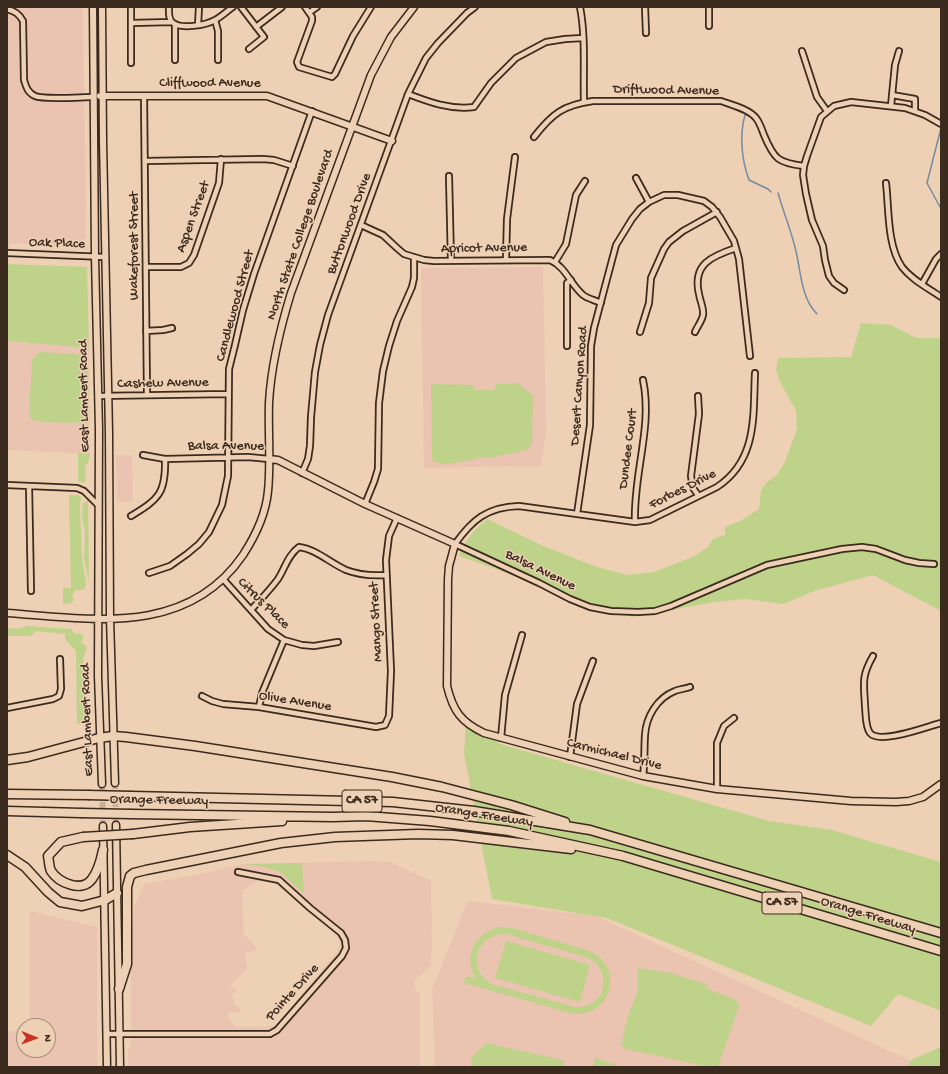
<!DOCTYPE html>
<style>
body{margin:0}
#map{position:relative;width:948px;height:1074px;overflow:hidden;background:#eed0b4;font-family:"Gochi Hand",sans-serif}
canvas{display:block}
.frame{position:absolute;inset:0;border:8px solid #3b2a1e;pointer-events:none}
.north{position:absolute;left:16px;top:1018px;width:40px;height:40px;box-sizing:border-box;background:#eed0b4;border:1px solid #a68e78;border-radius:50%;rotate:91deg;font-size:11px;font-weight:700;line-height:16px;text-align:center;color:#3b2a1e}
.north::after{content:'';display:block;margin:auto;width:14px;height:18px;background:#c8321e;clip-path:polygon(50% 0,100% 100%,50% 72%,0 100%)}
</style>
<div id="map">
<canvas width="948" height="1074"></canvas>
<div class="frame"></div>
<div class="north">N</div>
</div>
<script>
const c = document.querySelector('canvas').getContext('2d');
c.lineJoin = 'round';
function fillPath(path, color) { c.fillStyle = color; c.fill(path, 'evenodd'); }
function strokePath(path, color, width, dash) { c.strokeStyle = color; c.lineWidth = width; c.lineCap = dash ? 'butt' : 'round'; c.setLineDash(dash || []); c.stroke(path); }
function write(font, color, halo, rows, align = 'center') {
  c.font = font + ' "Gochi Hand",sans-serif'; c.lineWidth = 3; c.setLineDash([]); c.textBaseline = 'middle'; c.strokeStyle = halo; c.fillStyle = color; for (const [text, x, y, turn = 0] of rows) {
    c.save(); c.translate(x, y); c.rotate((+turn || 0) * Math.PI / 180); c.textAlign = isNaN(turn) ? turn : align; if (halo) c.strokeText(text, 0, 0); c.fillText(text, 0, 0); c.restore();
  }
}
fillPath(new Path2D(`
 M7 7H83L86 238 74 247 10 243 7 286Z
 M543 267 546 430 541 467 521 466 424 468 421 268Z
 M7 341 89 348 90 454 7 450Z
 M116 455H132L133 502H117Z
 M373 861 391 862 431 881 432 945 431 965 414 981 416 992H420V1067H128V1049L131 1046V971L130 961 134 908 144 884 195 875 244 864ZM259 880 273 882 324 922 337 936 340 944 338 951 276 1025 271 1026 245 1027 235 1026 228 1018 229 1012 239 1013 240 1009 234 1004 232 995 237 989 229 987 247 968 245 953 253 951 257 948 244 934 242 891Z
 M468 901 596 916 918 1064 917 1067H435L432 989Z
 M30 911 97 927V1067H7V1031H24V1050H48V1026H30Z`), '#eac4b0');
fillPath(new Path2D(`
 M8 264 87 267 89 348 7 341Z
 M861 323 891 325 916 338H941V611L873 575 814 591 784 604 745 599 715 602 632 617 459 556C467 539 472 531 487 519L541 545 597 567 627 575 654 572 695 556 708 547 713 539 725 535V527L740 521 759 509 761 490 767 482 776 476 785 462 797 429 796 411 779 380 776 370 778 358 851 357Z
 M40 352 88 355 89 423 41 422 33 420 29 416 32 360 37 354Z
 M518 383 533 396 532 444 527 450 518 452 487 458 479 457C474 461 471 460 464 461 452 463 443 467 432 460L431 384 473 385 474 390H494L496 384Z
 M78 453 90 454 89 460 85 467 86 481 83 483 78 481Z
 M69 495H78L81 497 80 507 82 558 86 583V586L83 590H75L72 597 74 600 71 603 63 604V588H71Z
 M88 499 89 581 84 558 85 534 82 514 83 504Z
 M29 626 71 629 75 634 80 633 83 636V639L81 642 87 647 83 660 85 721 77 724 76 651 65 639V634L36 631 31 636H7V628L16 629Z
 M466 720 500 744 769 821 832 830 941 862V1011L898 994 871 1026 607 918 492 899 464 754Z
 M302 863 304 894 280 872 265 867 244 864Z
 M501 927 512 928 587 950C625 964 614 1016 574 1014L464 983 466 976 476 979C462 956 476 930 501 927ZM506 934 585 957C615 968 607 1009 575 1007L495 985C466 974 474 933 506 934Z
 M506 941 590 965 580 1002 495 978Z
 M638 968 670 973 707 984 706 988 736 1000 739 1006 718 1067H710L625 1049 621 1044 629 1013 638 991Z
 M486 1043 558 1059 564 1061V1067H471V1058Z
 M941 1047V1067H908L911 1060Z
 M595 1058 623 1067H593Z`), '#bed389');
strokePath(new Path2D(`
 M745 115C739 136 742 161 749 180L768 189 771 192
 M778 193C784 214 793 235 797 256 801 275 802 299 817 314
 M940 207 927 183 941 128`), '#748ba0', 1.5);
strokePath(new Path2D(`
 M115 783 116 825
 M102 784 103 826`), '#caaf96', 6, [6, 3]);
const street = new Path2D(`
 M131 7V63
 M169 7C169 12 168 18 172 22 180 30 206 25 215 20 221 17 227 11 233 7
 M241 7 264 37 249 49
 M305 7 312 17V21L297 62 299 67 332 77 335 74 353 36 371 7
 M580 7C586 38 583 71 584 102
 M645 7 646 33
 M709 7V26
 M7 9C15 11 19 14 23 21L24 80C26 87 28 93 35 96 44 100 81 97 93 97
 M310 12 317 7
 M215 20 218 31V60
 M131 23 172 22
 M175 24V60
 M198 25 199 7
 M256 27 282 7
 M802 51 817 97 827 111
 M408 94C429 102 450 110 474 107L491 83 516 58 546 42 565 39 583 38
 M892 95 915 99V111
 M144 96 147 395
 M891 106 895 65 899 51
 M534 137C552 114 563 105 593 101H721C732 105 749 109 756 118 760 123 762 130 764 135 774 159 778 163 804 166
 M145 161 263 159 274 160 293 166
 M449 176 451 261
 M636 178 649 202
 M886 183C889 208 887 246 902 267 912 280 928 288 941 297
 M361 225 383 235 397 248 404 254 424 260 434 261 550 260C566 267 570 284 583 295 588 299 595 300 601 303
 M7 253 105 257
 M506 260 507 219 515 157
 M555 262 566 244 576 195 585 181
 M146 267H181L189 263 194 255 219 183 221 159
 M922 284 936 259 941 254
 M844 290 834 283 829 276 825 260 823 246 812 220 806 194 803 175 804 166 807 156 821 117 834 106 851 102 905 108 925 115 941 124
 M146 331 163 330 172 328
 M640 332 649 303 651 278 664 249 669 242 683 231 717 212
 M695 332C697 327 702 321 703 315 704 308 700 301 699 294 692 264 712 256 736 248
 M567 346V283L571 280
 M755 373C753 415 758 460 717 487L650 520 635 522 519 506C487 507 472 520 455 544L539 583 570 599 590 607 611 611 638 612 655 611 671 606 767 565 842 549 862 547 876 549 905 560 919 563 934 564
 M98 396 228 394
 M698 396 699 414 691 476 693 488 698 495
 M143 455 165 459 248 457 269 459
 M302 473 308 459 310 446 311 417 315 372 320 345 328 315 408 94 426 58 438 43 467 13 475 7
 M7 485 77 488 84 491 98 505
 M29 486 31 591
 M365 504 374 482 378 469 379 403 383 371 389 346 397 321 412 287 414 278V257
 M577 514 590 425 591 346 594 328 616 245 632 219 640 209 649 202 664 195H678L704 201 712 207 720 217 734 241 739 259 750 356
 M131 516C159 499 166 493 165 459
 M635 522C633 474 653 427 643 380
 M149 573 170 566 187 554 199 544 209 532 222 505 228 476 229 369 235 345 243 310 254 274 312 111
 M223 579 268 629 284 640 302 645 314 646 338 642
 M251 610C260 600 270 590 278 579 285 568 288 555 299 547 316 549 330 563 346 570 359 575 372 576 386 575
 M873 656C861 677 864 683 865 706 866 714 865 726 870 733 880 745 928 726 941 723
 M202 696 212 701 223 704 259 707 376 727 385 725 389 716 391 671 386 560 389 536 397 518
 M259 707 262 693 284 640
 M7 708 53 699 59 696 61 689 60 659
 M501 738 505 695 522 635
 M570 757 577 704 593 661
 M643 776C645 762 644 749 645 735 646 717 657 698 675 691 679 689 685 689 690 687
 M717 789V743L724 726 734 718
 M107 1034H270L277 1030 342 956 346 948 345 940 341 933 310 908 279 880 238 872`);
const secondary = new Path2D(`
 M93 7 95 257 99 430 98 676 102 784
 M102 7 103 141 109 433 110 618 115 783
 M100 96H267L392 141
 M269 459 278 460 365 504 455 544 449 566 448 579 447 686C453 711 461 722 484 733L643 776 717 789 851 801 896 802 909 801 923 797 941 784
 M7 613C92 619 187 637 243 555 256 535 266 514 268 491 271 461 268 432 269 403 271 365 280 329 291 293L371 75 391 37 414 7
 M116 825 120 1067
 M103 826 107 1067`);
const highway = new Path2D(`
 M7 760 28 757 99 738 113 736 126 737 195 746 392 777 442 787 511 805 565 822
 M7 794 88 795
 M131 796 393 802 474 811 590 830 941 933
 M7 811 81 813
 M131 814 333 817 366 816 430 821 509 831 623 856 941 951
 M133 834 190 827 282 821
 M83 837 61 842 48 856C49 860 49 867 51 871 59 883 82 893 92 879 98 871 101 860 103 850
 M7 855 25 867 48 892 60 902 82 906 105 900 117 893
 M119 989 127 964V887L130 876 134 873 146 870 281 843 335 837 418 834 453 835 571 849`);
strokePath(street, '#3b2a1e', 8);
strokePath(secondary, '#3b2a1e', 9);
strokePath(highway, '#3b2a1e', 11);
strokePath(street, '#eed0b4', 4.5);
strokePath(secondary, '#eed0b4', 6);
strokePath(highway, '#eed0b4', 8);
const highwayBridge = new Path2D(`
 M88 795 131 796
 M81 813 131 814
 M83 837 133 834`);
strokePath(highwayBridge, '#3b2a1e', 11, []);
strokePath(highwayBridge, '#eed0b4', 8);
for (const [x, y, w] of [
 [362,801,40],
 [782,903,40]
]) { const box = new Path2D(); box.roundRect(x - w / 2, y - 11, w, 22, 3); c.fillStyle = '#eed0b4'; c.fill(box); strokePath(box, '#3b2a1e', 1); }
write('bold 13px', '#3b2a1e', null, [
 ["CA 57",362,801],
 ["CA 57",782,903]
]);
write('14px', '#3b2a1e', '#eed0b4', [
 ["Cliffwood Avenue",210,84],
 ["Driftwood Avenue",666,91,1],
 ["Aspen Street",194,217,-70],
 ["Buttonwood Drive",350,224,-70],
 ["North State College Boulevard",301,235,-71],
 ["Oak Place",57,244,2],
 ["Wakeforest Street",135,246,-90],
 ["Apricot Avenue",484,249,-1],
 ["Candlewood Street",236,306,-75],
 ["Cashew Avenue",163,384,-1],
 ["Desert Canyon Road",580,386,-86],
 ["East Lambert Road",85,396,-91],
 ["Balsa Avenue",226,447],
 ["Dundee Court",629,449,-83],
 ["Forbes Drive",683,490,-27],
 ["Balsa Avenue",540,571,26],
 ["Citrus Place",263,604,44],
 ["Mango Street",377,622,-93],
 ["Olive Avenue",295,702,9],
 ["East Lambert Road",88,720,-92],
 ["Carmichael Drive",614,755,14],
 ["Orange Freeway",159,801,1],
 ["Orange Freeway",484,816,9],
 ["Orange Freeway",868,916,17],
 ["Pointe Drive",293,993,-48]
]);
</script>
